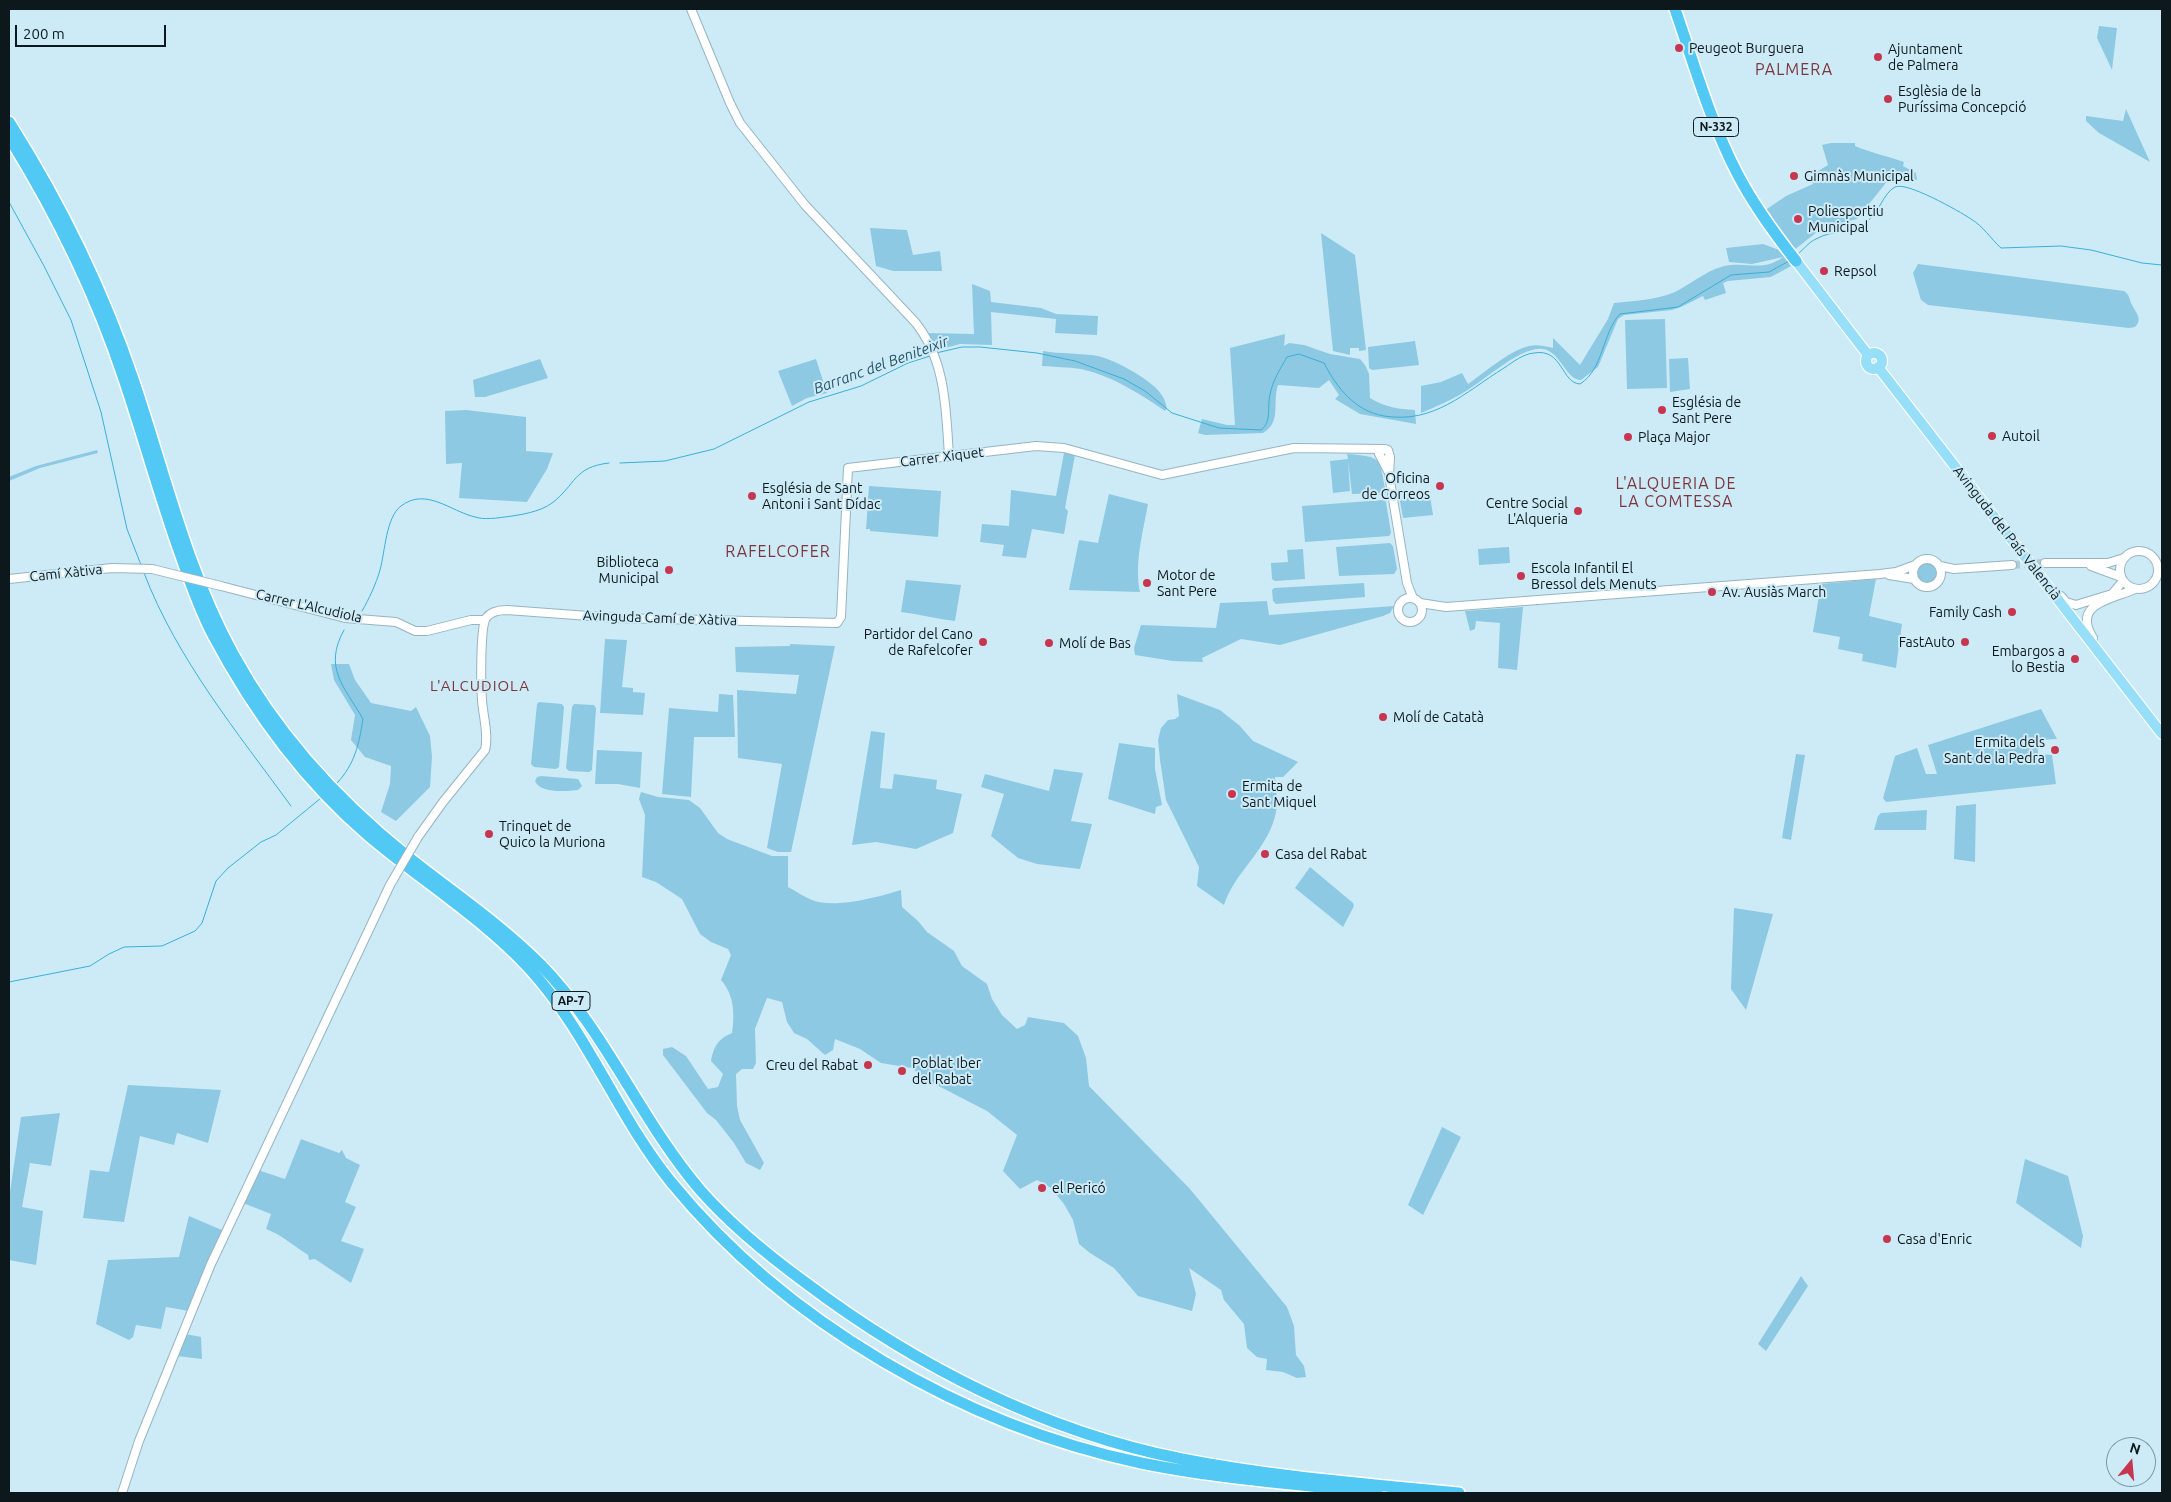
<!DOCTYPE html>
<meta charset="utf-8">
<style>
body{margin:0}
#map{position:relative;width:2171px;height:1502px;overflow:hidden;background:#cdebf7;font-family:Ubuntu,sans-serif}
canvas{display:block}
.frame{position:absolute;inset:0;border:10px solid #0d181c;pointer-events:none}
.north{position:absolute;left:2106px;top:1437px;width:50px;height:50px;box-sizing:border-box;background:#cdebf7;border:1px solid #80979f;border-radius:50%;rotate:17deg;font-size:14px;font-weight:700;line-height:20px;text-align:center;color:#0d181c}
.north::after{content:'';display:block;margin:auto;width:18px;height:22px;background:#c6364f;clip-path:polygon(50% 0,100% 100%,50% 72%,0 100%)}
.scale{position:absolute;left:15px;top:25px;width:151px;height:22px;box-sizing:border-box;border:2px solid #0d181c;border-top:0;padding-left:6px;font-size:15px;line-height:18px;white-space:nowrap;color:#0d181c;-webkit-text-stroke:4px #cdebf7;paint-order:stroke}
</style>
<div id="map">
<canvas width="2171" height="1502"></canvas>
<div class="frame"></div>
<div class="north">N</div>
<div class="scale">200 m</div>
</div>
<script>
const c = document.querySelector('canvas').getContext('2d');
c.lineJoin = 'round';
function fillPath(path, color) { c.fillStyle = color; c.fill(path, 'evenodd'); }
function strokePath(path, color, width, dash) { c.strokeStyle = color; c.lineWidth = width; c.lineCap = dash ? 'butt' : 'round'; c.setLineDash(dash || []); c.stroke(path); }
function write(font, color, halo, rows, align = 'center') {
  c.font = font + ' Ubuntu,sans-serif'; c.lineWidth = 4; c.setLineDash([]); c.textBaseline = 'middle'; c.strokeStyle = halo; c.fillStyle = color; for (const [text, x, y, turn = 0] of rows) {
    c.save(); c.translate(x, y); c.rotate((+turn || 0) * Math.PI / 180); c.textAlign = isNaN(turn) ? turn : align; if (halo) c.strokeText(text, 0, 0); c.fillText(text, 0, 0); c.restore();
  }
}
fillPath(new Path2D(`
 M2099 26 2117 28 2112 70 2097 38Z
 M2126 109 2150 162 2099 133 2086 121V116L2123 121Z
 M1831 143H1855V146C1871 153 1888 156 1904 162L1903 166 1916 173 1917 180 1895 175 1889 179 1857 219 1822 228 1793 251 1764 211 1786 196 1813 184 1810 176 1828 165 1822 145Z
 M870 228 907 230 913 255 940 251 942 271H893L876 266Z
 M1321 233 1355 255 1366 350 1359 351V348H1350V355L1333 351Z
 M1763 244 1779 250 1793 265 1771 277 1728 281 1723 283 1726 293 1705 300 1703 296 1681 307 1672 310 1624 315 1618 319 1598 367 1581 380C1566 380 1561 352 1543 349 1521 346 1485 380 1466 391 1452 400 1437 406 1421 413V386L1441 382 1462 373 1468 384C1485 372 1509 351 1529 346 1537 344 1545 346 1553 348V338L1580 365 1608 319 1614 303C1634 301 1656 300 1675 292 1693 283 1710 267 1731 265 1751 263 1764 271 1783 257L1752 264 1729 262 1726 248Z
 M1918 264 2124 291C2130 295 2129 299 2132 305 2136 313 2143 319 2135 327L2129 328 1928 305 1921 300 1913 273Z
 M972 284 990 291 991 302 1041 308 1056 314 1098 316 1097 335 1055 333 1056 319 991 312 992 345 960 344 934 351 925 333 974 334Z
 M1665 319 1667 388 1627 389 1625 320Z
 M1285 334 1284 346 1289 343 1304 345 1330 354 1360 359 1365 365 1369 374 1370 398C1384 407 1398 409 1415 410L1416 424 1360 414 1335 399 1339 395 1329 380 1319 388 1278 385C1272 402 1282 422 1263 433L1205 435 1198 433 1202 419 1227 425H1235L1230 348Z
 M1415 341 1419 365 1372 370 1369 368 1368 347Z
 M1043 351C1061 354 1080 353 1098 356 1115 360 1155 381 1163 397 1165 400 1166 405 1167 408L1165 411C1139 393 1112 376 1081 369 1068 367 1054 367 1042 366Z
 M1688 358 1690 389 1670 392 1669 359Z
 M540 359 548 378 485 397H475L473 380Z
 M816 359 827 393 807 398 792 406 778 371Z
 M466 410 526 417V451L553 453 547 469 527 502 459 498 462 463 446 464 445 411Z
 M97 450 98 453 40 468 9 481V477L36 466Z
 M1064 453 1075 455 1065 508 1068 511 1064 534 1032 529 1026 558 1002 556 1004 545 980 542 982 524 1009 526 1011 490 1056 496Z
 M1347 454C1384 457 1379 458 1386 493L1352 494 1348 460 1350 491 1333 493 1330 461 1348 459Z
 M869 486 941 491 938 537 870 531V529H866Z
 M1109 494 1148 504C1143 532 1134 564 1140 592L1069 590 1079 540 1098 543Z
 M1430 496 1433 515 1403 518 1400 501 1403 498Z
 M1384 500 1386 502 1391 533 1389 536 1305 542 1302 506Z
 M1390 543 1393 546 1397 569 1394 574 1339 576 1336 547Z
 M1509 547 1510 563 1479 565 1478 549Z
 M1303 549 1305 579 1275 581 1272 579 1271 563 1288 562 1287 550Z
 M1917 573a10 10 0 1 1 20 0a10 10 0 1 1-20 0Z
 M1876 579 1869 616 1902 624 1896 668 1862 661 1863 654 1838 649 1840 637 1813 632 1821 584Z
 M906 580 961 585 955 621C935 619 920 614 901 612Z
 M1364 583 1365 597 1276 604 1273 601 1272 590 1274 588Z
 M1267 601 1269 615 1394 606 1390 613 1383 616 1280 645 1241 639 1202 658 1203 662 1173 661 1135 655 1134 648 1141 625 1216 628 1220 603Z
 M1523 607 1517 670 1498 668 1500 623 1476 621 1475 629 1470 631 1465 611Z
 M605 639 627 640 622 687 633 688V692L645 693 643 715 600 713Z
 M790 644 835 646 791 852H778L767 848 782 764 738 758 737 690 796 694 799 675 736 672 735 647 790 646Z
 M331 664H349L355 680 371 703 411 711 416 707 430 736 432 757 430 787 396 821 381 812 390 784 391 766 365 757 351 740 355 715 334 680Z
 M719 694 733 695 735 737H694L691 797 662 794 669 708 718 712Z
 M1177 694 1220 710 1240 726 1253 741 1298 762 1283 777H1275C1276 788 1278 801 1276 812 1269 849 1235 871 1224 905L1197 886 1199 867 1166 800 1160 760 1158 740 1161 728 1168 720 1175 719 1179 716Z
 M539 702 562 704 564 707 559 767 556 769 534 767 531 764 537 704Z
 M574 704 594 705 596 708 592 770 589 772 569 771 566 768 572 707Z
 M2041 709 2057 739 2037 740 2038 754 2052 755 2056 784 1886 802 1883 798 1895 756 1917 748 1926 774H1937L1928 745Z
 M871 731 885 733 880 788 892 789 894 774 937 780 936 789 962 794 953 833 916 849 876 842 852 845Z
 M1119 743 1155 748V769L1162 805 1156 807 1155 814 1108 799Z
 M597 750 642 752 640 788 618 784H595Z
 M1796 754 1805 755 1791 840 1782 838Z
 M1054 769 1083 773 1071 821 1092 824 1080 869 1037 864 1018 858 991 836 1004 794 981 787 985 774 1049 791Z
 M541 776 578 779 582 786 578 790C567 791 540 794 535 781L537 777Z
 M641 792 658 797 689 800 700 808 718 833 727 839 772 856H788V887C796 891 804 897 812 900 835 909 878 897 901 890L902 907 918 921 927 932 954 951 962 966 987 984 992 999 1002 1015 1017 1029 1025 1025 1028 1017 1064 1023 1078 1036 1086 1058 1089 1086 1190 1189 1287 1307 1294 1326 1296 1355 1304 1366 1306 1377 1297 1378 1283 1372 1266 1370 1267 1359 1257 1357 1247 1348 1244 1324 1224 1300 1221 1290 1189 1268 1196 1294 1192 1311 1138 1296 1114 1268 1090 1253 1079 1244 1073 1220 1064 1204 1051 1188 1037 1180 1020 1189 1003 1171 1017 1135 987 1111 925 1079 912 1068 881 1063 860 1049 835 1039 833 1050 825 1055 807 1039 794 1033 787 1022 782 1002 767 998 755 1029 756 1063 753 1069H742L736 1074 737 1106 740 1120 764 1163 760 1170 746 1163 734 1143 716 1120 707 1113 663 1055V1049L672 1047 686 1056 708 1089 718 1087 723 1074 711 1061C714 1046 718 1039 732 1033 735 1013 734 995 721 980L731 955 728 949 711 942 700 934 682 899 656 882 642 877 645 815 639 799Z
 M1976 804 1975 862 1954 859 1956 806Z
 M1927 810 1926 830H1874L1878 816 1881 813Z
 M1310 867 1353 903 1354 906 1343 927 1295 888Z
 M1734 908 1773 914 1746 1010 1731 989Z
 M128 1085 221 1090 208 1143 177 1133 174 1145 140 1136 124 1222 83 1218 90 1170 109 1172Z
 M60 1113 51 1166 30 1163 22 1207 43 1211 36 1265 9 1260V1199L21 1117Z
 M1442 1127 1461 1137 1423 1215 1408 1205Z
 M301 1139 339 1153 342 1150 346 1158 360 1165 345 1202 356 1207 341 1241 364 1249 351 1283 315 1259 309 1260 308 1255C294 1246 282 1235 266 1229L271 1214 243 1203 258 1170 285 1179Z
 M2025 1159 2068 1176 2083 1236 2081 1248 2016 1203Z
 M189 1216 224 1231 189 1311 166 1307 161 1329 136 1325 133 1337 129 1340 96 1324 108 1260 179 1257Z
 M1801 1276 1808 1286 1766 1351 1758 1344Z
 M185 1334 201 1337 202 1359 177 1356Z`), '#8dc9e2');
strokePath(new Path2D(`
 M9 202 44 266 71 320 101 412 127 529 141 565
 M1798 254C1804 249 1809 242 1816 239 1832 230 1851 233 1866 222 1879 214 1883 193 1895 187 1906 181 1959 211 1971 219 1983 226 1991 239 2001 248L2061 246 2091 250 2142 263 2162 265
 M936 353 962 347H980L1037 353 1075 361 1124 379 1145 391 1172 413 1219 428 1261 430C1272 422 1267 406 1270 395 1272 382 1280 369 1287 357L1299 354 1324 363C1337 388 1355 411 1384 416 1434 424 1464 393 1504 368 1513 362 1523 354 1534 353 1563 348 1561 383 1580 384 1604 369 1602 333 1620 314L1678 307 1731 275 1769 272 1789 261
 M620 463 665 461 714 449 809 402 861 386 908 363 930 356
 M144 573C177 659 237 732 291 806
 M362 611C369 599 376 584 380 570 385 552 386 517 401 506 426 487 450 511 475 517 485 520 496 518 505 517 520 515 540 512 552 503 576 485 573 467 609 463
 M337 783C355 764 359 744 363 719 344 686 323 668 344 630
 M9 982 90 966 109 954 124 947 162 946 195 931 202 923 216 881 228 868 261 842 276 835 321 798`), '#38afd8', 1);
strokePath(new Path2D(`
 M2012 565 2045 563`), '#b0cbd6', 8, [8, 4]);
const minor = new Path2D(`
 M691 9 730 103 740 123 805 205 915 322C946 360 946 410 949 457
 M1390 457 1389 475 1407 583 1413 598
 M1382 459 1386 460 1390 457 1388 450 1383 449 1379 454 1389 473
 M2120 570a19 19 0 1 1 38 0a19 19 0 1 1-38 0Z
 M1913 573a14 14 0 1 1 28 0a14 14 0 1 1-28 0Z
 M2045 563H2108L2124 558
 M1940 566 1954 569 2012 565
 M2091 566 2121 577
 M1889 575 1914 579
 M9 579 112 568 152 569
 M221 586 345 618 396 622 415 631H427L471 620H485
 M2061 596 2066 602 2076 605 2112 594 2123 581
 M1398 610a12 12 0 1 1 24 0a12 12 0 1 1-24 0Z
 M1420 603 1446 607 1880 574 1896 572 1915 565
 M2093 638C2071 603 2113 599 2135 589
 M418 837 443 802 485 750C489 735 483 716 482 700 481 686 480 627 486 618 491 611 499 610 507 610L616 618 837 623 841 617 848 468 1036 446 1064 448 1162 475 1294 448 1385 449
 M122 1493 139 1441 211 1264 390 885`);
const major = new Path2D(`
 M1796 261 1868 355
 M1866 361a8 8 0 1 1 16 0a8 8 0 1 1-16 0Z
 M1878 367 2162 734`);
const highway = new Path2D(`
 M1675 9C1694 64 1710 121 1737 173 1753 204 1774 233 1796 261
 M9 122C61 204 103 290 134 382 165 474 186 568 233 654 276 733 337 800 407 856 452 892 499 923 540 964 606 1031 640 1120 701 1191 732 1226 769 1256 806 1283 916 1366 1045 1432 1182 1459 1273 1477 1367 1484 1459 1493
 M9 137C56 213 96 294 124 379 144 438 160 498 181 556 190 582 199 608 212 633 252 709 303 780 369 836 421 880 481 917 528 967 588 1032 616 1114 671 1182 785 1322 965 1426 1141 1463 1219 1479 1299 1484 1377 1493`);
strokePath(minor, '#97b4c0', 10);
strokePath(major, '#fff', 12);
strokePath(highway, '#fff', 14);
strokePath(minor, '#fff', 8);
strokePath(major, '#97dff8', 10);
strokePath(highway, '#51c9f4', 11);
const minorBridge = new Path2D(`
 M152 569 221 586
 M390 885 418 837`);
strokePath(minorBridge, '#97b4c0', 10, []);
strokePath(minorBridge, '#fff', 8);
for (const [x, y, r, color] of [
 [1679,48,5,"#c6364f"],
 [1878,57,5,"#c6364f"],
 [1888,99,5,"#c6364f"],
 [1794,176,5,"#c6364f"],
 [1798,219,5,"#c6364f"],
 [1824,271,5,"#c6364f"],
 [1662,410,5,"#c6364f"],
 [1992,436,5,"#c6364f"],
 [1628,437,5,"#c6364f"],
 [1440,486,5,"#c6364f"],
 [752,496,5,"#c6364f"],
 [1578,511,5,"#c6364f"],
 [669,570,5,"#c6364f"],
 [1521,576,5,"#c6364f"],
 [1147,583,5,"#c6364f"],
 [1712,592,5,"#c6364f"],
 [2012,612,5,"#c6364f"],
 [983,642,5,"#c6364f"],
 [1965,642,5,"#c6364f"],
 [1049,643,5,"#c6364f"],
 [2075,659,5,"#c6364f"],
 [1383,717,5,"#c6364f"],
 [2055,750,5,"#c6364f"],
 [1232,794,5,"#c6364f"],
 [489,834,5,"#c6364f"],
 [1265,854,5,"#c6364f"],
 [868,1065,5,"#c6364f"],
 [902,1071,5,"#c6364f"],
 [1042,1188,5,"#c6364f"],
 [1887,1239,5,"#c6364f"]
]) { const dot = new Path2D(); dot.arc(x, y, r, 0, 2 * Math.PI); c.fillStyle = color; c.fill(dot); strokePath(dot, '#cdebf7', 2); }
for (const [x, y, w] of [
 [1716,127,45],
 [571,1001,38]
]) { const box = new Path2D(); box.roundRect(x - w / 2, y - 9.5, w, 19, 4); c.fillStyle = '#cdebf7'; c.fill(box); strokePath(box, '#0d181c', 1); }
write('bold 12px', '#0d181c', null, [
 ["N-332",1716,127],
 ["AP-7",571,1001]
]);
write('14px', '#0d181c', '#cdebf7', [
 ["Peugeot Burguera",1689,48],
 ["Ajuntament",1888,49],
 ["de Palmera",1888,65],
 ["Esglèsia de la",1898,91],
 ["Puríssima Concepció",1898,107],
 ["Gimnàs Municipal",1804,176],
 ["Poliesportiu",1808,211],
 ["Municipal",1808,227],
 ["Repsol",1834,271],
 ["Església de",1672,402],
 ["Sant Pere",1672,418],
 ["Autoil",2002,436],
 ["Plaça Major",1638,437],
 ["Oficina",1430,478,"right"],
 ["de Correos",1430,494,"right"],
 ["Església de Sant",762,488],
 ["Antoni i Sant Dídac",762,504],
 ["Centre Social",1568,503,"right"],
 ["L'Alqueria",1568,519,"right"],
 ["Biblioteca",659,562,"right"],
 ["Municipal",659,578,"right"],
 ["Escola Infantil El",1531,568],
 ["Bressol dels Menuts",1531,584],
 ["Motor de",1157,575],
 ["Sant Pere",1157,591],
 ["Av. Ausiàs March",1722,592],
 ["Family Cash",2002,612,"right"],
 ["Partidor del Cano",973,634,"right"],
 ["de Rafelcofer",973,650,"right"],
 ["FastAuto",1955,642,"right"],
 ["Molí de Bas",1059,643],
 ["Embargos a",2065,651,"right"],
 ["lo Bestia",2065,667,"right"],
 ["Molí de Catatà",1393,717],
 ["Ermita dels",2045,742,"right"],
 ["Sant de la Pedra",2045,758,"right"],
 ["Ermita de",1242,786],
 ["Sant Miquel",1242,802],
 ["Trinquet de",499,826],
 ["Quico la Muriona",499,842],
 ["Casa del Rabat",1275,854],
 ["Poblat Iber",912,1063],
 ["del Rabat",912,1079],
 ["Creu del Rabat",858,1065,"right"],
 ["el Pericó",1052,1188],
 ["Casa d'Enric",1897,1239]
], 'left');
write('14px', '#0d181c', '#cdebf7', [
 ["Carrer Xiquet",942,457,-7],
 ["Avinguda del País Valencià",2007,533,52],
 ["Camí Xàtiva",66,573,-6],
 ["Carrer L'Alcudiola",309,606,13],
 ["Avinguda Camí de Xàtiva",660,618,2]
]);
write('italic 15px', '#255566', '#cdebf7', [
 ["Barranc del Beniteixir",881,365,-20]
]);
c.letterSpacing = '1px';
write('15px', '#7d353d', '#cdebf7', [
 ["L'ALCUDIOLA",480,686]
]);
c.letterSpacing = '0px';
c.letterSpacing = '1px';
write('16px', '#7d353d', '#cdebf7', [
 ["PALMERA",1794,70],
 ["L'ALQUERIA DE",1676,484],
 ["LA COMTESSA",1676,502],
 ["RAFELCOFER",778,552]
]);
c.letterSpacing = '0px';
</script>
